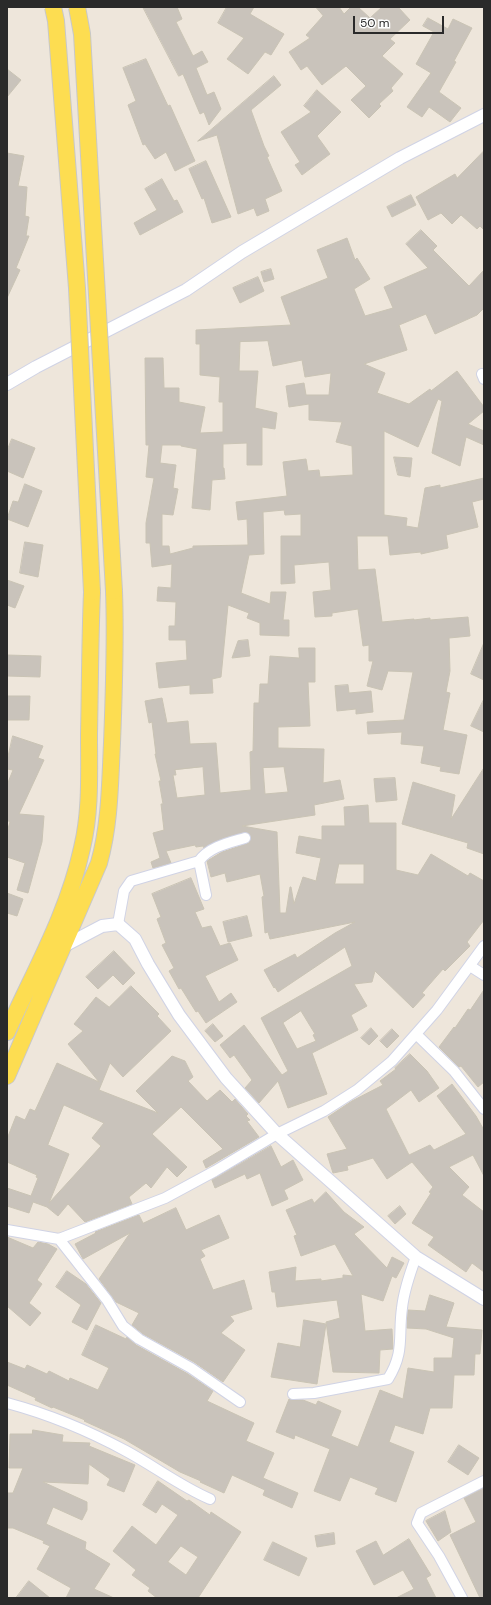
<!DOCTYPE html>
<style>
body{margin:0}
#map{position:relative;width:491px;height:1605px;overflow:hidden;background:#eee6db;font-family:"DM Sans",sans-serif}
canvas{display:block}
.frame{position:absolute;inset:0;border:8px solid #2a2a2a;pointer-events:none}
.scale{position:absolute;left:353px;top:16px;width:91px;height:18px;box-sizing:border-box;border:2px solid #2a2a2a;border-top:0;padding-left:5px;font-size:12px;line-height:14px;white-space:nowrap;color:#2a2a2a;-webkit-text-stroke:3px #fff;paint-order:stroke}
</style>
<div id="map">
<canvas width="491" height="1605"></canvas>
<div class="frame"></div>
<div class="scale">50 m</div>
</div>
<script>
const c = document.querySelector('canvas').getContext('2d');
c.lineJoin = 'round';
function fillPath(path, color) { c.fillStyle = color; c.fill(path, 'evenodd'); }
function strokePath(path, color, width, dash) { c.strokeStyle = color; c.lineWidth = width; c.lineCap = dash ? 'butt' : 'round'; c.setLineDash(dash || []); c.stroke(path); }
const building = new Path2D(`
 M143 7H177L182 19 176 22 193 56 202 51 208 62 196 68 207 95 214 92 221 109 209 125 204 112 200 114 183 74 179 76Z
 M227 7H254L250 14 284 34 271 55 265 52 248 74 227 59 244 38 218 23Z
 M316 7H339L344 14 351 7H358L370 18 382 7H398L410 20 390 39 395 43 382 56 403 74 391 88 393 91 379 104 381 106 369 118 351 100 366 86 346 66 322 85 307 66 301 70 289 52 310 38 306 35 323 16Z
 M428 18 448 29 453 19 472 28 454 61 456 62 439 92 461 108 450 122 429 107 422 117 407 107 431 73 416 64 434 32 423 26Z
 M146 59 168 106 170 105 195 161 175 171 166 152 155 159 145 144 143 145 128 105 136 101 123 68Z
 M7 69 21 80 7 97Z
 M274 76 281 85 251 110 264 146 269 156 267 157 282 191 265 199 269 211 257 216 254 208 238 214 217 135 198 141Z
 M317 90 341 112 317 136 330 154 302 175 295 165 300 162 281 132 311 112 304 106Z
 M484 151V230L480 226 477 229 461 215 452 224 441 213 428 220 416 197 455 174 457 178Z
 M7 153 24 156 18 186 27 187 25 216 29 217 26 236H29L16 268 20 270 7 298Z
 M206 161 231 217 212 223 204 198 202 199 189 169Z
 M162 179 174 201 177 200 183 212 140 235 134 223 157 210 145 189Z
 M411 195 416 205 392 217 387 207Z
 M421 230 437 246 433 250 469 286 484 270V308L477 315 435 334 426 314 399 325 407 350 364 364 385 373 377 393 409 404 430 389 431 391 457 371 484 407V411L468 424 484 431V445L466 437 460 466 432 453 442 401 438 399 418 447 384 431V515L407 518 406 526 418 528 425 488 440 485V488L484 478V499L472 502 478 527 446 535 448 548 421 554V552L390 555 388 536H357L358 570 375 569 382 622 414 619V620L430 618V620L468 617 470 636 449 638 450 671 446 692 450 693 443 730 467 735 459 774 440 771 441 767 421 763 424 746 401 744 402 732 368 734 367 722 404 720 413 672 388 671 382 690 367 686 373 661H369V645L363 646 358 609 332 613V616L315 617 313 592 331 590 329 562 294 565 295 583 281 584V536H301V514L285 515 284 510 263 512 264 554 249 555 241 593 270 604 271 592H286L283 620H289V636L260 635V623L247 618 249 613 228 605 221 677 212 679 213 693 190 694V685L159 688 156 663 187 660 186 640H169V626H175L176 602 157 601 158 587 171 588 172 564 152 567 150 543H146V523L154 478 146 477 149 445H146L145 358H163L164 388H179V402L205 407 200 433 223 432V402H219L220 377 200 375V344H196V330L291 325 281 297 328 278 317 250 347 238 355 260 357 258 370 279 354 289 365 316 393 308 384 287 428 268 406 244ZM268 341 273 366 302 360 305 377 331 373 329 395H306L304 383 286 386 289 407 309 404V420L342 422 336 442 352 446 353 475 320 477 319 470 308 471 306 459 283 462 287 496 236 502 238 520 247 519 248 545 193 546V548L170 554 169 546H162V514L173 515 178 489 173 488 176 465 160 463 162 445H181V446L197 449 192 508 210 510 212 480 225 479 224 468H223V444L247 443V465H262V427L275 429 277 413 255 408 258 371H239L240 342Z
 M271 269 274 279 264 282 261 272Z
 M258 277 264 291 240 303 233 288Z
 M12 439 35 448 23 478 7 471V451Z
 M394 457 412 458 410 477 398 475Z
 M25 484 42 491 28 527 7 519 13 501 18 502Z
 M25 542 43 545 38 577 20 573Z
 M7 580 24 586 15 608 7 605Z
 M248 640 250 656 232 658 238 641Z
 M484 643V680L471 674Z
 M299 648H315V682H308L310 726 278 727V748L324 749 323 783 340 780 344 799 314 805 315 815 242 826 277 832 280 913H286L290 887H291L294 904 303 877 316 881 321 858 296 853 299 836 322 840V826H345L344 807 368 805 369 823H396V870L418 875 431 854 468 876 470 873 484 881V920L467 942 470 946 445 971 443 969 422 993 425 995 413 1008 375 971 372 982 354 984 367 1006 351 1015 358 1030 312 1053 327 1094 288 1108 278 1081 259 1103 245 1088 252 1080 234 1055 230 1058 220 1045 244 1025 282 1075 288 1071 261 1018 352 966 345 947 278 992 275 987 274 988 264 970 295 954 297 958 335 933 355 922 270 939 268 932 265 933 262 897 264 896 260 874 227 882 225 873 211 877 207 861 222 852 249 843 251 837 247 832 224 838 204 848 203 846 196 847 195 845 166 851 171 863 153 868 151 862 160 858 153 833 164 830 161 804H163L159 781H161L155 754H156L152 722 149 723 145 701 162 698 167 723 188 721 190 744 216 743 220 793 251 790 250 752 253 751 254 703H259L260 684H268L270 656 299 658ZM203 767 205 795 177 798 173 775H176L175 770ZM284 767 288 792 265 794 263 768ZM339 864H364V884H335ZM301 1011 315 1034 313 1035 316 1041 297 1049 283 1023Z
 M7 655 41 656 40 677 7 676Z
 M348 685 349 693 371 691 373 712 356 714V709L337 711 335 686Z
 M7 696H30L29 720H7Z
 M484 699V732L471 726Z
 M13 736 43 746 38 758 44 760 19 814 44 816 42 842 28 893 17 890 25 863 7 857V832L10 822 7 820V785L13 770 7 769V761Z
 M484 768V854L467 848 468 843 402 824 413 782 455 795 451 819Z
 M395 778 397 800 376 802 374 779Z
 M191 878 204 909 195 912 202 928 211 926 220 946 230 943 238 960 205 976 219 1002 231 993 237 1002 206 1023 198 1011 196 1012 181 988 179 989 169 971 174 968 162 945 166 943 157 919 161 917 152 894Z
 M7 893 23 899 17 916 7 913Z
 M247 916 252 936 228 942 223 922Z
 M114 951 135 973 123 985 113 975 98 989 86 977Z
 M131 986 159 1014 157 1016 171 1031 123 1077 110 1063 99 1090 158 1113 136 1091 172 1056 185 1061 193 1077 188 1081 207 1101 220 1090 232 1102 235 1099 248 1114 246 1116 250 1120 247 1121 259 1137 206 1168 203 1161 223 1149 181 1107 152 1134 187 1167 177 1177 167 1167 151 1188 146 1183 129 1197 132 1204 85 1222 68 1204 58 1216 47 1207 33 1202 29 1213 7 1206V1188L31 1196 38 1178 36 1177 37 1175 7 1162V1139L16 1116 25 1120 30 1109 35 1111 57 1063 99 1082 68 1044 83 1031 74 1024 96 997 109 1007ZM64 1105 104 1123 92 1138 101 1146 49 1203 69 1154 48 1145Z
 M484 990V1082L478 1087 461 1066 459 1067 439 1047 454 1027 455 1028 468 1009 470 1010Z
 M213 1024 223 1036 215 1042 205 1031Z
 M371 1028 378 1036 369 1045 361 1038Z
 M392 1029 399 1036 387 1048 380 1041Z
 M410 1054 427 1071 439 1088 419 1102 411 1090 386 1109 409 1155 430 1145 434 1150 466 1134 437 1096 452 1084 476 1116 484 1130V1176L473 1155 449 1167 469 1187 462 1195 484 1212V1272L472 1263 466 1272 428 1245 434 1237 412 1223 431 1193 429 1192 433 1187 412 1162 387 1179 373 1158 347 1166 348 1170 333 1173 327 1154 347 1149 328 1117 352 1101 383 1085 380 1081 396 1069 395 1068Z
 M271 1146 281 1167 293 1160 303 1180 284 1190 288 1199 272 1206 260 1173 247 1179 245 1174 215 1188 212 1180Z
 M326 1192 344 1212 364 1227 354 1234 387 1268 392 1257 404 1263 396 1278 392 1276 383 1301 361 1294 365 1331 392 1329 393 1349 380 1350 379 1373 333 1372 326 1322 340 1318 337 1300 277 1307 275 1292H272L269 1272 296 1267 295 1281 321 1279V1281L343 1278V1275L353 1276 335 1244 301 1256 294 1236 297 1235 286 1210 312 1199 314 1203Z
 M400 1206 406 1214 395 1224 388 1216Z
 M176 1208 186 1230 219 1215 229 1238 201 1250 205 1256 200 1259 213 1290 244 1280 252 1309 230 1316 234 1321 221 1333 245 1350 223 1382 194 1362 143 1334 132 1325 139 1313 116 1302 99 1279 130 1233 83 1259 75 1244 96 1233 95 1232 139 1215 143 1223Z
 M7 1237 33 1248 38 1242 48 1244 57 1249 37 1280 42 1284 29 1303 41 1313 30 1326 7 1306Z
 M67 1271 86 1284 101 1303 87 1330 72 1322 81 1305 56 1287Z
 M430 1295 454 1303 446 1327 482 1330 480 1354H475L474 1375H454L452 1408H430L423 1434 395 1425 389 1442 414 1452 396 1502 375 1494 378 1488 350 1477 340 1501 314 1491 330 1449 295 1435 294 1439 276 1432 289 1399 293 1400H303L316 1405 318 1401 341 1411 331 1436 358 1447 380 1390 403 1399 408 1368 434 1372V1358H452L454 1338 426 1329 407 1328 408 1310 425 1311Z
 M304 1320 326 1324 317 1384 271 1377 278 1343 300 1347Z
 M96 1325 126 1339 127 1337 136 1345 188 1374 213 1391 207 1401 254 1423 246 1441 274 1453 263 1478 298 1493 292 1508 263 1495 265 1490 232 1475 224 1493 200 1482 201 1481 180 1472 124 1439 84 1421 85 1420 53 1407 52 1408 35 1400 36 1398 7 1385V1362L25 1369 27 1365 47 1374 49 1371 69 1381 70 1378 98 1390 109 1368 82 1355Z
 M33 1430 63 1435 62 1442 90 1443 89 1446 135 1465 124 1492 107 1485 110 1479 89 1464 88 1484 43 1482 87 1502V1510L82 1520 53 1507 46 1524 86 1542 85 1549 110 1564 94 1589 114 1598H66L71 1588 37 1569 50 1546 43 1543 44 1541 13 1528H7V1493H13L23 1468H9L10 1434H32Z
 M459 1445 479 1458 468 1475 448 1462Z
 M158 1481 187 1501 189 1500 210 1515 211 1512 241 1532 198 1598H157L148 1591 150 1588 132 1575 136 1570 113 1551 132 1526 156 1545 178 1515 162 1504 156 1513 143 1505ZM181 1546 198 1557 186 1575 168 1562Z
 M484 1488V1598H480L450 1535 476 1522 464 1498Z
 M445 1511 451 1532 438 1541 426 1521Z
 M334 1533 335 1544 317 1547 315 1536Z
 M409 1539 431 1575 426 1578 436 1598H396L414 1589 403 1570 374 1585 356 1551 376 1541 383 1555Z
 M273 1542 307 1558 299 1576 264 1560Z
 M29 1581 50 1598H16Z`);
fillPath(building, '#c9c3bb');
strokePath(building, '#c9c3b4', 1);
const minor = new Path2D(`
 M482 374 484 379
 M199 861 206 895
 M118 924 124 891 131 881 199 861C209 847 228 843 245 838
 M470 966 484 975
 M416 1034 454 1071 484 1109
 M7 1230 59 1239 165 1198 215 1171 277 1134 324 1111 357 1090 392 1061 437 1010 484 946
 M59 1239 107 1300 123 1326 139 1339 191 1368 240 1402
 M293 1394 314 1393 388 1379C405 1352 398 1336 402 1308 404 1290 410 1273 416 1257
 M7 1403C48 1414 89 1431 126 1451 154 1466 180 1486 210 1499
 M462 1598 439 1556 417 1523 421 1513 484 1481`);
const tertiary = new Path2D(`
 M7 384 36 367 186 290 242 252 400 158 484 115
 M62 943 64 946 102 926 118 924 135 939 148 964 179 1015 226 1078 277 1134 416 1257 484 1299`);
const primary = new Path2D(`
 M7 1032C34 972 68 913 82 848 91 811 89 773 89 734 90 687 90 639 92 592
 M7 1076 99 863C110 824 110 783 112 743 114 692 116 642 114 591`);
strokePath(minor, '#d0d3e5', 12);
strokePath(tertiary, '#d0d3e5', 14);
strokePath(primary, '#c8c8c8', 18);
strokePath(minor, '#fff', 10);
strokePath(tertiary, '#fff', 12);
strokePath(primary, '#fddd51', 16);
const primaryBridge = new Path2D(`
 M53 7 56 21 77 288 92 592
 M77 7 82 34 114 591`);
strokePath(primaryBridge, '#c8c8c8', 18, []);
strokePath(primaryBridge, '#fddd51', 16);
</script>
